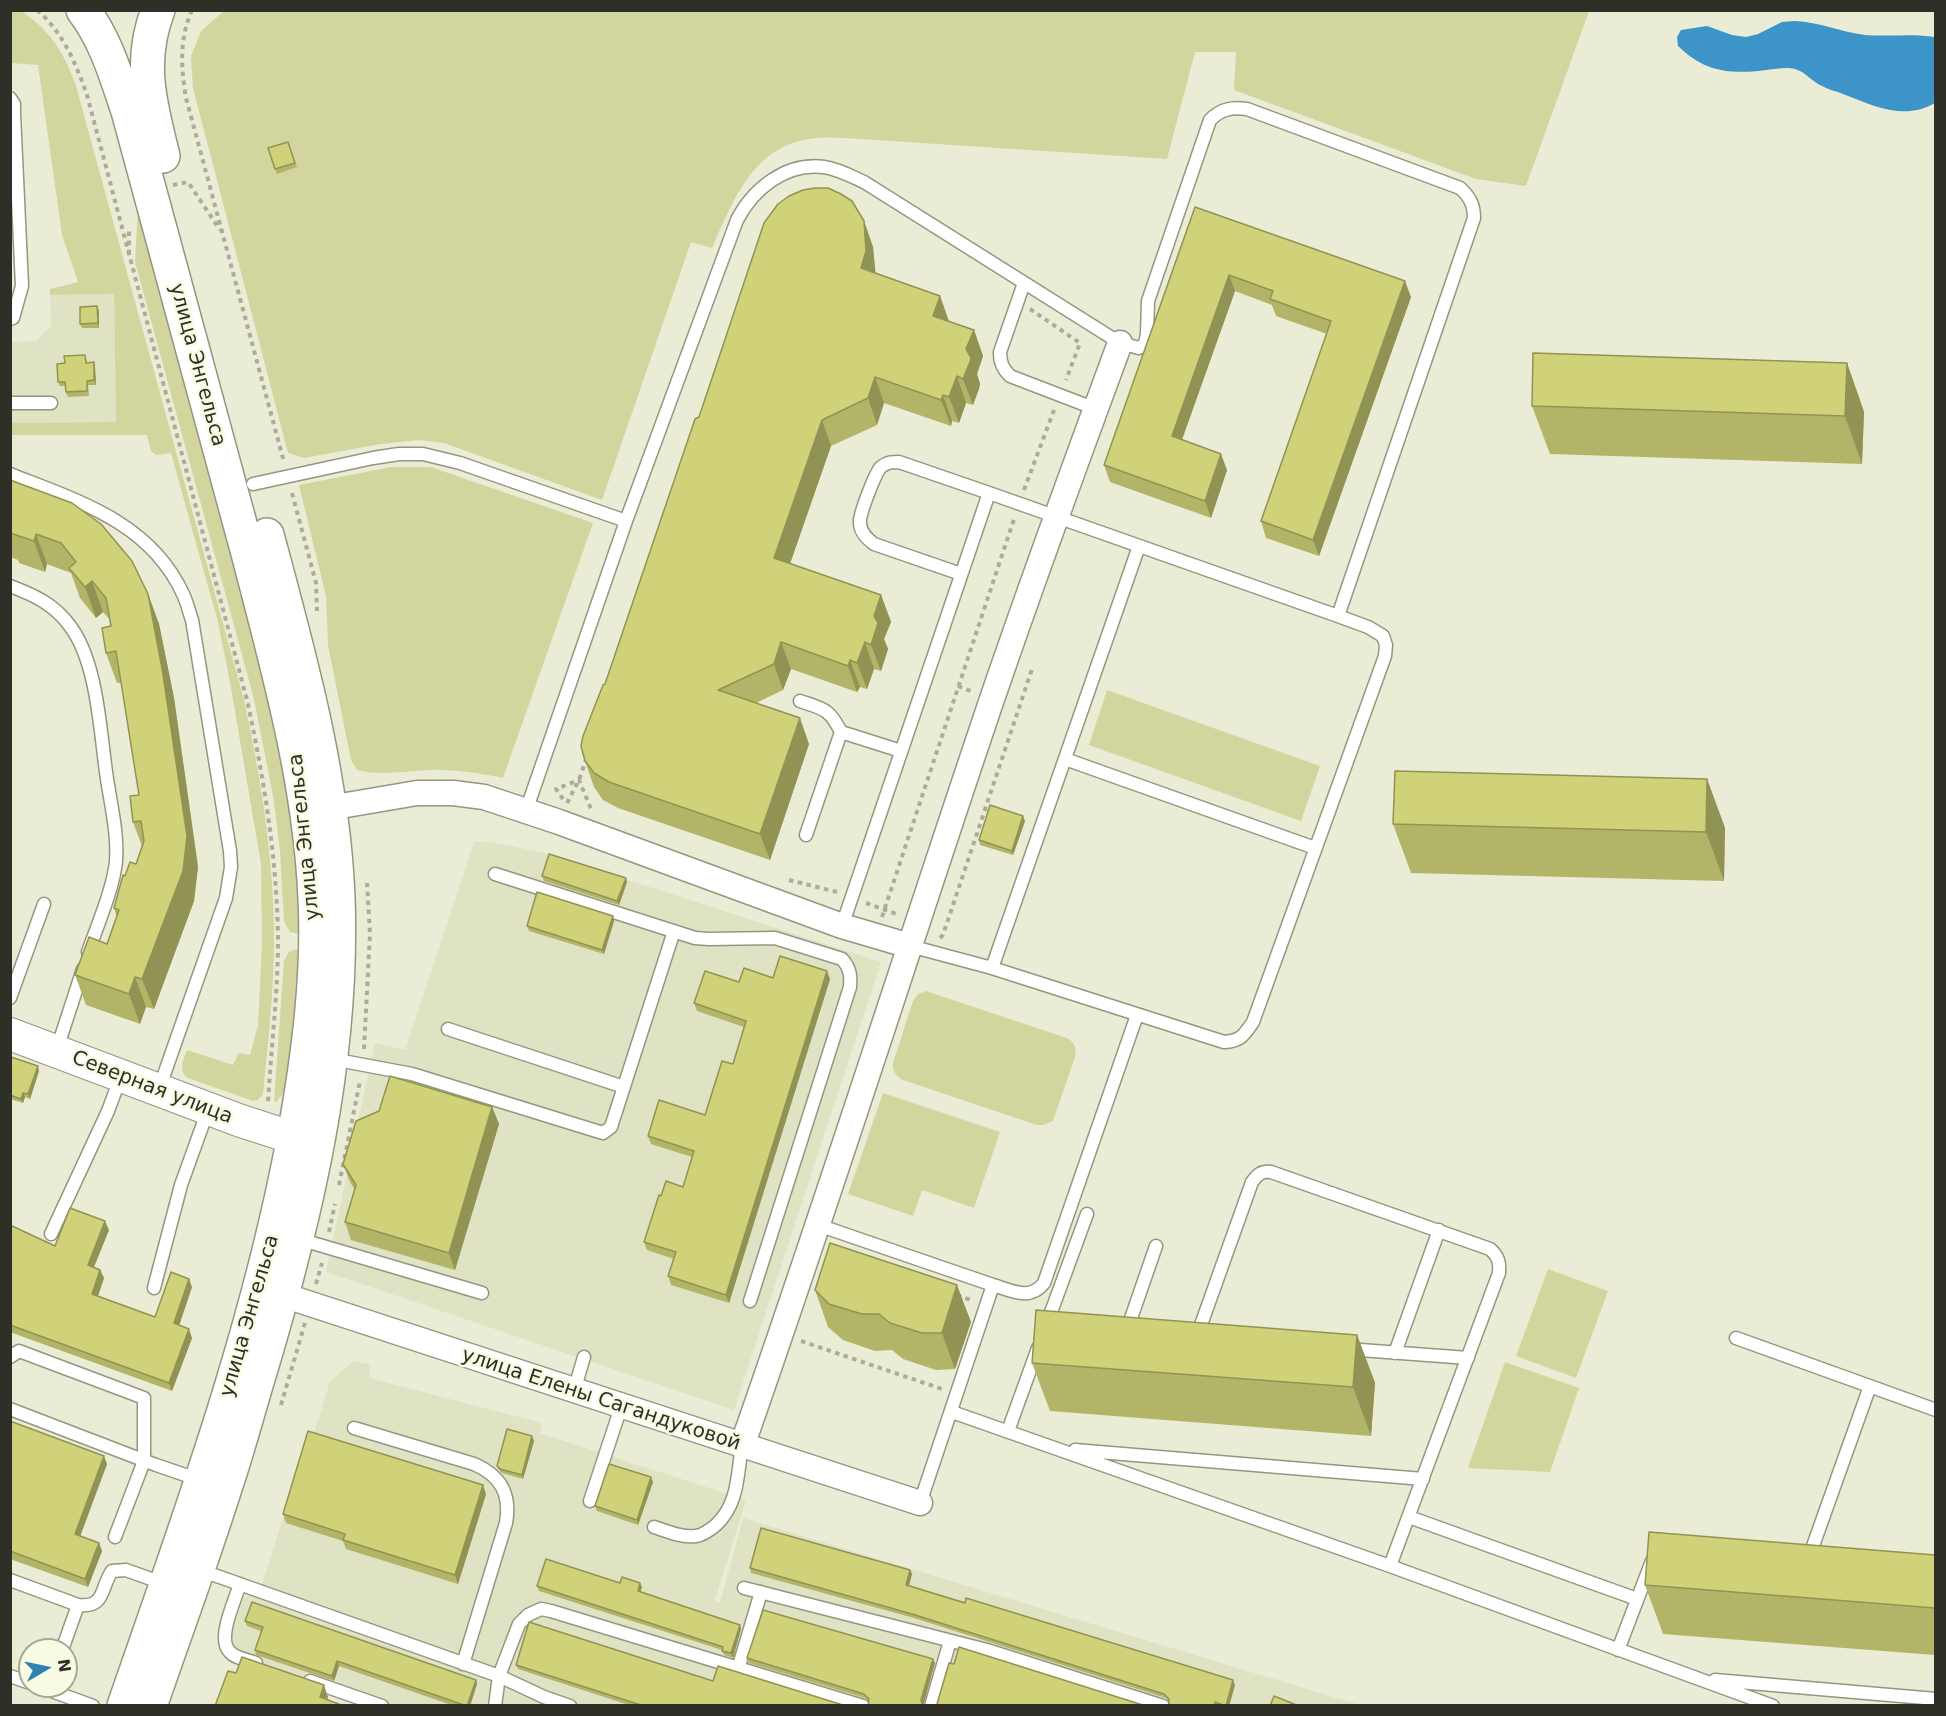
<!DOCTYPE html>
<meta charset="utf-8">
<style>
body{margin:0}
#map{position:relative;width:1946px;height:1716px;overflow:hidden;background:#ebecd5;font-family:"DejaVu Sans",sans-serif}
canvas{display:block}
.frame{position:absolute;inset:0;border:12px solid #2e2f26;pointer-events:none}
.north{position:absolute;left:18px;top:1638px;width:60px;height:60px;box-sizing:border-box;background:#f8fae2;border:2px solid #a7a997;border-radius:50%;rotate:81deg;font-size:16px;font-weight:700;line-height:24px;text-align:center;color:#2e2f26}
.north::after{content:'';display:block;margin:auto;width:21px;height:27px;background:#2e82b2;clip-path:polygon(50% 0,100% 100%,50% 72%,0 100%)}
</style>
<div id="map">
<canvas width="1946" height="1716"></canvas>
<div class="frame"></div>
<div class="north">N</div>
</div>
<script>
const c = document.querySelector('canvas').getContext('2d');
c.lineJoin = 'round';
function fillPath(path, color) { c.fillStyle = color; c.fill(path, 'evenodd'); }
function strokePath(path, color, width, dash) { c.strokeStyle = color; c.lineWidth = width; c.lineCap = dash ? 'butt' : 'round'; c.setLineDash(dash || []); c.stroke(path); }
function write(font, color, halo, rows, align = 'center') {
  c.font = font + ' "DejaVu Sans",sans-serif'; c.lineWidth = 5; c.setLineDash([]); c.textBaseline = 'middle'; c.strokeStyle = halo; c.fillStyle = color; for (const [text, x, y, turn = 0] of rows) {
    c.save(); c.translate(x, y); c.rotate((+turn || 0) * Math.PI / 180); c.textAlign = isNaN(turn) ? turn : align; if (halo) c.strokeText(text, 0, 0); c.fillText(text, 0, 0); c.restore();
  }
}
fillPath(new Path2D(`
 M114 294 116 422 11 423 10 342 36 341 51 326 50 295Z
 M474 842H492L545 853 881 962 734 1410 326 1272 375 1043 405 1050Z
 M353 1361 371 1365 369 1378 542 1423 540 1433 746 1500 715 1600 720 1603 743 1518 1360 1705 370 1706 225 1654 243 1600 263 1582 307 1440 312 1439 330 1382Z`), '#e0e2c4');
fillPath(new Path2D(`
 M20 10C51 31 63 51 76 86L244 700C261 779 274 858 274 939 274 991 268 1042 263 1094L258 1100 253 1101 188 1078C178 1071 183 1060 187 1050L233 1065 239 1053 250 1055 258 1025 262 945 261 864 230 682 218 622 171 453 156 455 151 451 147 435H11V423L116 422 114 294 50 295V289L78 282 62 235 38 65 11 63V11Z
 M225 10 1589 11 1526 186 1476 179 1234 90 1236 52H1195L1167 159 845 138C836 138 826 137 817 138 754 143 734 199 712 248L691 242 602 500 444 443 420 440 381 444 304 458 288 453 193 88 191 56 201 31Z
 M138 207 267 694C285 775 299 851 299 934L290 932 284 921 280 852 274 801 254 699 135 262Z
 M391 467H431L593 523 503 778C478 773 453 769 428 770 404 771 380 776 357 770L351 760 328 645 326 596 299 485Z
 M1107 690 1320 766 1301 821 1089 745Z
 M293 950H299L297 1016 286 1090 276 1102 274 1101 284 961 289 952Z
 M926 991 1064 1037C1074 1040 1077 1047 1075 1057L1053 1121 1043 1125H1037L903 1080C896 1076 892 1071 893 1063L913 1001 918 994Z
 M883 1093 1000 1132 974 1208 922 1190 913 1216 848 1194Z
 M1548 1269 1608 1291 1576 1378 1516 1356Z
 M1505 1362 1579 1388 1550 1472 1468 1468Z`), '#d3d59f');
fillPath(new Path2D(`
 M1795 21C1819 22 1841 32 1865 35 1888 37 1912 33 1935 37V103C1904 121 1874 106 1843 94 1836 91 1829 90 1822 86 1812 82 1806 72 1795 69 1784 66 1770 70 1758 71 1725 74 1703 70 1678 46L1677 37 1681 30 1707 26 1732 35 1746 37 1758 34 1782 22Z`), '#3c94c8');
const service = new Path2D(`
 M10 98 14 104V113L22 286 13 318 10 319
 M1024 283 1000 352C1000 363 1003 369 1010 376L1096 409
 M10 403H51
 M10 474C78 501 150 522 183 594 187 602 189 612 192 620L230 851 231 867 226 898 159 1089
 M253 484 373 458 399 454H423L460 463 626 521
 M961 574 874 544C866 538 859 531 860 520 861 511 875 473 881 467 887 462 892 462 899 462L989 493
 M10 586C34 595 54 604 70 626 98 663 100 733 107 779 111 805 118 834 116 861 114 886 97 927 88 952
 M800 701C823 709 829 708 841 732
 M1065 759 1315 848
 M526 811 626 521 737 220C753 189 786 162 824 167 838 169 851 176 864 182L1120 343 1139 348 1145 344 1147 334 1148 301 1210 120C1221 109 1231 107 1247 109L1460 188C1470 197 1474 205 1474 218L1338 616
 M806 835 841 732 901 751
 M495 874 695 938 709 939 775 938 842 959C850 968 851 975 850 987L750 1301
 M842 926 989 493 1338 616 1368 627 1383 636 1386 645 1385 656 1253 1022C1244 1035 1241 1041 1224 1042L992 968 910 946
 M992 968 1139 546
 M10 998 44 904
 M448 1029 624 1087
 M56 1052 83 969
 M332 1059 412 1074 603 1133 611 1127 674 931
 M818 1225 993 1285 920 1503
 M51 1234 108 1111 121 1076
 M299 1239 482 1293
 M993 1285C1012 1291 1030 1301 1044 1283L1137 1015
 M154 1288 181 1185 208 1110
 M1046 1326 1087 1214
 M1127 1330 1156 1246
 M1197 1336 1252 1182C1258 1174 1261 1171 1271 1172L1490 1249C1498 1256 1500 1262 1499 1273L1390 1566
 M1736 1338 1936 1410
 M1347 1349 1468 1358
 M1395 1353 1439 1230
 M10 1357 19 1351 144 1398V1461L115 1537
 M574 1391 584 1357
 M10 1409 156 1465 200 1480
 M952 1412 1390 1566 1773 1706
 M354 1428 474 1464C501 1476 511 1494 506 1523L463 1664
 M1008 1431 1038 1348
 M1075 1450 1423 1479
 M590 1501 621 1407
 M1409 1517 1637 1599
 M654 1527C667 1531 682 1538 696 1536 703 1535 710 1530 716 1525 739 1503 737 1475 742 1446
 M1808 1560 1870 1386
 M200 1570 499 1676 544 1697 570 1706
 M10 1580 78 1605C106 1608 100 1588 112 1571L126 1570 165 1584
 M240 1584C235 1601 216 1639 230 1652 236 1659 249 1660 256 1663
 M744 1588 987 1650 1163 1706
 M62 1650 78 1605
 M1618 1650 1652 1561
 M738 1669 761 1592
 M10 1676 30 1683
 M1715 1680 1936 1699
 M310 1681 382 1706
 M38 1686 93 1706
 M495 1706 499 1676 519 1624 528 1615 541 1609 551 1611 863 1706
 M931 1706 950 1641`);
const minor = new Path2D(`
 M329 808 417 793H453L484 797 559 822 842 926 910 946
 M283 1295 920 1503
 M742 1446C829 1199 907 950 991 702 1032 582 1076 462 1120 343`);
const tertiary = new Path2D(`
 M10 1034 241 1121 294 1138`);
const primary = new Path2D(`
 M83 10C106 40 116 76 128 111 167 260 210 408 249 557 278 669 310 782 315 898 319 977 308 1058 294 1136 258 1331 189 1518 124 1706
 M158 10C138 62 150 104 163 156
 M150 1706C175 1633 202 1561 225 1488 238 1450 248 1411 260 1372 306 1218 344 1059 338 897 333 774 299 654 267 535`);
strokePath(service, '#959681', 15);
strokePath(minor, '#959681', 27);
strokePath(tertiary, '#959681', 34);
strokePath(primary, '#959681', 36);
strokePath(new Path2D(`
 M37 10C63 32 76 64 87 95L247 700C264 779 277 858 278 939 278 994 271 1048 268 1103
 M192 10C179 39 181 68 186 98L284 462
 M173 185 188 182 220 230
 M129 254V228
 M1030 309 1080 343 1066 380
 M1024 490 1054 410
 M292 493 316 583 317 611
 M958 686 973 692
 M563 799 556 789 579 780 591 809
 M567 803 579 780 587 757
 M789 880 837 892
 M866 903 899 915
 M882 917 1014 519
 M940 938 943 935 1033 666
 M364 1049 370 934 367 883
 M339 1185 360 1081
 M329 1232 335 1204
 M316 1284 322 1263
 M957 1295 973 1301
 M801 1341 942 1389
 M281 1405 305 1323`), '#abac9a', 4, [4.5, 4.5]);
strokePath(service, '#fff', 12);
strokePath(minor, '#fff', 24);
strokePath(tertiary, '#fff', 32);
strokePath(primary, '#fff', 33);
fillPath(new Path2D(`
 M288 142 297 167 277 174 268 148Z
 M1195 207 1411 297 1319 556 1266 538 1261 521 1327 334 1276 316 1272 305 1235 291 1182 440 1227 470 1211 518 1110 482 1104 465Z
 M864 221 873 247 875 273 940 296 949 321 974 330 983 356 977 374 980 384 973 405 966 403 959 423 952 421 951 426 884 403 877 425 831 446 790 563 881 595 891 622 884 639 888 649 881 671 874 669 867 689 860 687 857 692 791 669 783 690 756 703 809 744 770 860 618 808 603 800 594 787 585 761 605 684 699 417Z
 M97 306 99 311V328H82L80 324Z
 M85 355 87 362H94L95 367 96 385H88L89 396 68 397 66 392V386H60L58 382Z
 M1847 363 1864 412 1862 464 1550 454 1532 406Z
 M10 480 148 594 159 624 174 698 198 867 194 901 154 1009 146 1007 140 1024 86 1005 75 975 107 944 117 917 114 908 125 876 136 864 142 846 133 822 139 795 121 683H117L106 653 111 626 110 620 103 612 96 618 80 598 71 573 47 564 45 572 19 563 18 560 10 557Z
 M1707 779 1725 828 1724 881 1411 873 1393 824Z
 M1025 821 1013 855 980 845 979 840Z
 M542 876 627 882 619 905 544 881Z
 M613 916 614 921 604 954 529 931 527 926Z
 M773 978 830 979 729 1303 671 1285 668 1276 674 1259 647 1250 644 1242 661 1196 683 1187 692 1157 651 1144 648 1136 705 1115 733 1064 744 1027 697 1011 694 1003 739 982Z
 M10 1058 39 1071 30 1099 25 1097 23 1103 10 1099Z
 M492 1107 499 1124 455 1270 351 1240 345 1222 355 1190 350 1182 343 1164Z
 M10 1225 55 1246 109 1230 94 1267 100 1270 104 1278 98 1296 155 1317 192 1287 179 1325 192 1338 172 1391 10 1332Z
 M815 1290 971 1322 955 1369 936 1370 903 1359 892 1350 875 1351 843 1340 828 1327Z
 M1357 1335 1375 1383 1371 1436 1050 1411 1032 1363Z
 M10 1421 107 1464 80 1536 99 1543 102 1551 88 1587 10 1559Z
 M534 1441 523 1479 502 1473 499 1470 497 1466Z
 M651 1477 653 1482 638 1525 597 1511 595 1506Z
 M486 1494 458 1584 346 1549 343 1541 286 1523 283 1514Z
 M1935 1555V1655L1663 1634 1645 1585Z
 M750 1568 910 1570 912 1574 909 1585 1235 1685 1229 1706H1168L1169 1702 1166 1698 914 1618 751 1573Z
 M620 1583 642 1587 640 1592 740 1625 741 1629 733 1658 724 1655 722 1650 539 1591 537 1586Z
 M245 1621 477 1684 470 1706H454L339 1666 334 1681 256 1655 255 1650 261 1631 247 1626Z
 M747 1658 935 1663 923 1706H868L869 1701 865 1698 749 1663Z
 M516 1665 713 1681 846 1706H632L518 1669Z`), '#b2b567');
fillPath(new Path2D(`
 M864 221 873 247 876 277 861 268Z
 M1229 275 1235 291 1177 453 1172 436Z
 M1405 281 1411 297 1319 556 1313 540Z
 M940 296 949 322 933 316Z
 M97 306 99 311V328L98 323Z
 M974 330 983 356 977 374 980 384 979 389 973 405 963 379 966 349Z
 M94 362 95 367 96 385 94 380Z
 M1847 363 1864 412 1862 464 1845 416Z
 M957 376 966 403 959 423 949 397Z
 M875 377 884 403 877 425 868 398Z
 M943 395 952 421 951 426 941 400Z
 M822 420 831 446 783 584 774 558Z
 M1221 454 1227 470 1211 518 1205 501Z
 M36 534 47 564 45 572 34 541Z
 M92 581 103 612 96 618 85 587Z
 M148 594 159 624 174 698 198 867 194 901 154 1009 142 979Z
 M881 595 891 622 884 639 888 649 881 671 871 645 874 616Z
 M781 642 791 669 783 690 774 664Z
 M865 642 874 669 867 689 857 663Z
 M850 660 860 687 857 692 848 666Z
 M800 718 809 744 770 860 760 834Z
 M1707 779 1725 828 1724 881 1706 832Z
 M1023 816 1025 821 1013 855 1012 851Z
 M626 878 627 882 619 905 617 901Z
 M613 916 614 921 604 954 602 950Z
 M827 971 830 979 729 1303 726 1295Z
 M135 977 146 1007 140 1024 129 994Z
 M38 1066 39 1071 30 1099 28 1094Z
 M23 1093 25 1097 23 1103 21 1099Z
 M492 1107 499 1124 455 1270 449 1253Z
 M105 1221 109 1230 91 1274 88 1265Z
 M100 1270 104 1278 96 1302 92 1294Z
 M189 1279 192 1287 177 1332 174 1323Z
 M957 1285 971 1322 955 1369 942 1333Z
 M189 1329 192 1338 172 1391 169 1383Z
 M1357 1335 1375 1383 1371 1436 1353 1387Z
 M532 1436 534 1441 523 1479 522 1475Z
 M104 1456 107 1464 78 1542 75 1534Z
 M651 1477 653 1482 638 1525 637 1520Z
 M483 1485 486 1494 458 1584 455 1575Z
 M99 1543 102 1551 88 1587 85 1579Z
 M910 1570 912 1574 908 1589 906 1585Z
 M640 1583 642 1587 639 1596 638 1591Z
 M740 1625 741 1629 733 1658 731 1653Z
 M933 1659 935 1663 923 1706 921 1700Z
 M337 1661 339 1666 334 1681 332 1676Z
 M476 1680 477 1684 470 1706H467Z
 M1233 1680 1235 1685 1229 1706H1226Z
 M324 1685 328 1697 325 1706 320 1697Z`), '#919354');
const building = new Path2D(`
 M288 142 295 163 275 169 268 148Z
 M815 188H828L841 194 852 201 864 221 866 251 861 268 940 296 933 316 974 330 966 349 971 358 970 362 963 379 957 376 949 397 943 395 941 400 875 377 868 398 822 420 774 558 881 595 874 616 878 623 871 645 865 642 857 663 850 660 848 666 781 642 774 664 718 690 800 718 760 834 609 782 594 773 585 761 581 746 583 736 603 685 605 684 695 419 699 417 764 223 778 204 789 196 803 190Z
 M1195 207 1405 281 1313 540 1261 521 1331 321 1270 299 1273 291 1229 275 1172 436 1221 454 1205 501 1104 465Z
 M97 306 98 323 80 324V307Z
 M1533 353 1847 363 1845 416 1532 406Z
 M85 355 86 363 94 362V380L87 381V391L66 392 65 382H58L57 364 65 363 64 356Z
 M10 480 72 503 101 524 132 561 148 594 162 668 187 836 183 871 142 979 135 977 129 994 75 975 89 937 107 944 119 910 114 908 123 875 125 876 130 862 136 864 144 841 141 821 133 822 130 796 139 795 116 651 106 653 102 628 111 626 106 598 92 581 85 587 69 568 76 562 61 543 36 534 34 541 10 533Z
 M1395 771 1707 779 1706 832 1393 824Z
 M990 805 1023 816 1012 851 979 840Z
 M549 854 626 878 617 901 542 876Z
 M537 892 613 916 602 950 527 926Z
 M780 956 827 971 726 1295 668 1276 676 1252 644 1242 659 1195 661 1196 666 1181 683 1187 694 1151 648 1136 659 1100 705 1115 722 1061 733 1064 746 1021 694 1003 705 971 739 982 744 968 773 978Z
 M11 1057 38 1066 28 1094 23 1093 21 1099 10 1095Z
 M390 1076 492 1107 449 1253 345 1222 356 1185 343 1164 356 1121 379 1111Z
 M70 1208 105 1221 88 1265 100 1270 92 1294 155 1317 171 1272 189 1279 174 1323 189 1329 169 1383 10 1325V1225L55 1246Z
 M830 1243 957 1285 942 1333H922L890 1323 879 1314H862L829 1304 815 1290Z
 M1036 1310 1357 1335 1353 1387 1032 1363Z
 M10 1421 104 1456 75 1534 99 1543 85 1579 10 1551Z
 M507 1429 532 1436 522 1475 500 1469 497 1466Z
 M308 1431 483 1485 455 1575 343 1540 345 1534 283 1514Z
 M609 1464 651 1477 637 1520 595 1506Z
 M761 1528 910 1570 906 1585 965 1603 966 1598 1233 1680 1226 1706 1215 1702 1214 1706H1168L1169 1705V1699L1164 1694 912 1614 750 1568Z
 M1649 1532 1935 1555V1608L1645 1585Z
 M546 1559 620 1583 622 1577 640 1583 638 1591 740 1625 731 1653 722 1651 723 1647 537 1586Z
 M252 1602 476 1680 467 1706 337 1661 332 1676 255 1650 263 1627 245 1621Z
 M763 1610 933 1659 921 1700 923 1706H868L869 1699 864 1694 747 1658Z
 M529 1622 713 1681 718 1666 846 1706H644L516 1665Z
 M959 1647 1146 1706H936L937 1704 949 1663 954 1664Z
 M242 1657 324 1685 320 1697 344 1706H215L228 1671 236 1673Z
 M1274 1696 1299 1706H1270Z`);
fillPath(building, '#cfd278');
strokePath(building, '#919354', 1.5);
write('20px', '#2e2f26', '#f8fae2', [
 ["улица Энгельса",197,365,75],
 ["улица Энгельса",305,837,-96],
 ["Северная улица",152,1088,21],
 ["улица Энгельса",250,1316,-74],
 ["улица Елены Сагандуковой",601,1400,18]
]);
</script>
